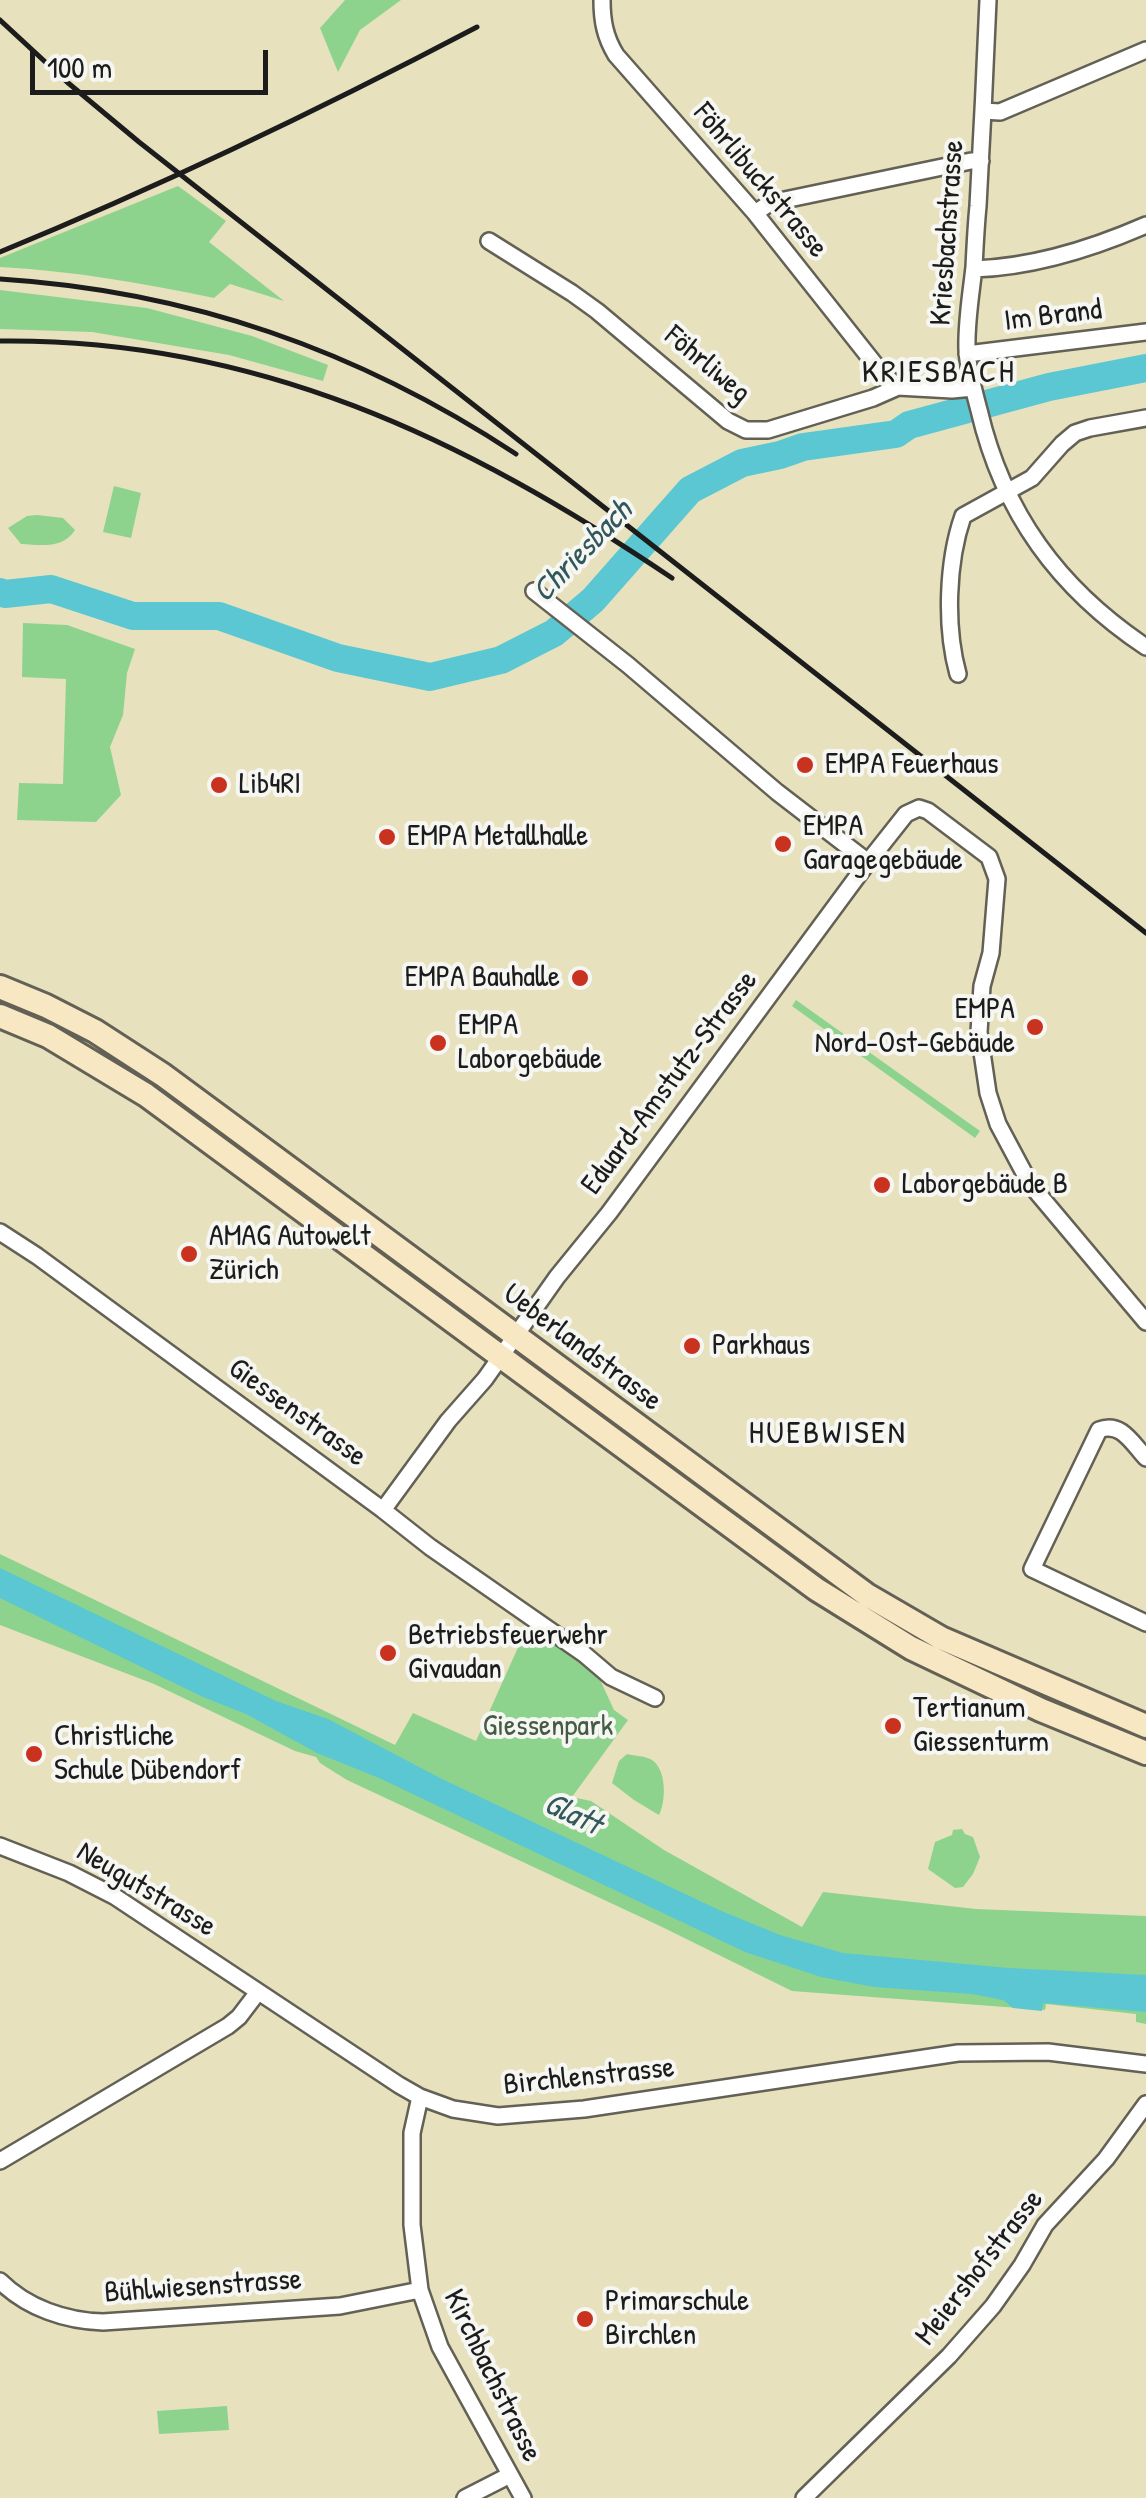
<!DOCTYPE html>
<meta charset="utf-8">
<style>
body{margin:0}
#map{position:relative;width:1146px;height:2498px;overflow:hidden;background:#e7e1be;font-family:"Patrick Hand",sans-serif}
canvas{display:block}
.scale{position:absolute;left:30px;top:50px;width:238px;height:45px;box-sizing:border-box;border:5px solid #1c1c1c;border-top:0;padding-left:12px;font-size:30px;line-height:35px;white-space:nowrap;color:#1c1c1c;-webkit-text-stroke:8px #f6f6f2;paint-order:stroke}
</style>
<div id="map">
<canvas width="1146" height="2498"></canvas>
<div class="scale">100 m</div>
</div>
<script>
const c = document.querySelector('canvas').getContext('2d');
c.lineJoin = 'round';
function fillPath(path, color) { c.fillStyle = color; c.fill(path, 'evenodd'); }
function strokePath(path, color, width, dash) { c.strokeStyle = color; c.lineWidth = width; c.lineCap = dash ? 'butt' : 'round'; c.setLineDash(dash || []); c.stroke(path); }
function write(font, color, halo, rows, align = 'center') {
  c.font = font + ' "Patrick Hand",sans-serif'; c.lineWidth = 8; c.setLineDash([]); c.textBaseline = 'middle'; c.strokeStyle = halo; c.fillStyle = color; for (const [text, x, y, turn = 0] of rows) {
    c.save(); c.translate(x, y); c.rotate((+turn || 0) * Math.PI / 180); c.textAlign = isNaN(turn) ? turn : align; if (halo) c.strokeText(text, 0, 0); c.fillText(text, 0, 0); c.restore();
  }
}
fillPath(new Path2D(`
 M345 0H401L360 30 338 72 320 28Z
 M178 186 226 221 209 242 284 301 230 284 214 298C143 283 73 271 0 267V258Z
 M0 290 147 308 252 336 328 365 323 381 229 355 92 332 0 329Z
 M114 486 141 493 131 538 103 532Z
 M37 515 63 518 75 530C63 549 42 545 21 544L8 528 27 516Z
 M23 623 67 625 135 649 127 673 123 715 110 747 121 795 96 822 17 820 19 783 63 784 66 679 22 677Z
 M796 1000 980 1131 975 1138 792 1006Z
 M0 1554 395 1745 413 1713 476 1741 529 1623 596 1671 614 1710 628 1720 572 1797 591 1801 664 1850 802 1927 823 1892 976 1909 1146 1916V2024L1136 2022V2014L1046 2004 1045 2010 792 1991 660 1926 347 1780 320 1763 316 1757 295 1751 154 1684 0 1625Z
 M627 1754C635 1756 646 1756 652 1760 667 1770 666 1802 659 1815L634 1800 612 1783 619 1761Z
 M962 1829 965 1834 973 1837 980 1857 973 1874 963 1887 955 1888 928 1869 935 1842 952 1835 953 1830Z
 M227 2406 229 2430 159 2434 157 2411Z`), '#8dd38d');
fillPath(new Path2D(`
 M0 1568 276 1701 328 1719 442 1779 719 1910 780 1935 843 1953 1009 1968 1146 1975V2012L1043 2003 1042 2011 1013 2008 1003 2000 972 1994 874 1987 821 1977 745 1952 379 1778 317 1753 246 1714 203 1697 0 1598Z`), '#5ac7d2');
strokePath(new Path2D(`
 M0 592 5 594 51 589 133 616H219L338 658 430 677 501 660 554 633 593 600 690 490 742 463 780 455 803 447 896 434 909 425 1049 387 1146 368`), '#5ac7d2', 28);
const street = new Path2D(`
 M602 0C602 21 605 37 616 55L755 213 881 372 898 387
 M988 0C985 69 982 137 978 206 976 226 975 247 974 267 971 295 966 322 967 350 968 370 974 391 979 410 1003 513 1059 589 1146 647
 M983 111 1000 112 1146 50
 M755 213 770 203 971 161H981
 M489 241 572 293 597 311 728 421 746 430H768L873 398 898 387 952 390 973 388
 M974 269C1034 267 1091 249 1146 225
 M967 354 1146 332
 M534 591 628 665 777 792 868 862
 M958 674C945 627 947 562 963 516L1032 478 1062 444 1075 433 1090 428 1146 418
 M0 1232 37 1256 383 1510 448 1421 485 1379 557 1277 609 1213 868 862 906 814 919 808 928 811 989 857 997 879 991 953 982 986 979 1032 988 1093 998 1124 1030 1184 1146 1322
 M1146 1458C1132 1443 1121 1421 1099 1430L1032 1569 1146 1623
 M383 1510 430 1547 584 1654 611 1677 655 1698
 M0 1846 69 1873 114 1896 399 2085 420 2097 453 2109 498 2116 584 2109 958 2053 1048 2052 1146 2064
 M420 2097 412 2133V2225L420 2290 440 2347 523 2498
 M0 2161 228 2026 239 2017 258 1992
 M0 2281C27 2308 66 2321 103 2322L340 2306 420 2290
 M465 2498 510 2475
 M804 2498 949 2356 993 2306 1022 2265 1045 2225 1106 2159 1146 2104`);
const secondary = new Path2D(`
 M0 987 46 1006 95 1031 163 1075 867 1595 941 1638 1146 1726
 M0 1016 48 1036 146 1095 816 1589 911 1648 1041 1710 1146 1753`);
strokePath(street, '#636155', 20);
strokePath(secondary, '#636155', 28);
strokePath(street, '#fff', 15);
strokePath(secondary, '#f7e8c3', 22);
strokePath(new Path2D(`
 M0 20 67 82 139 142 1146 933
 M0 252C163 185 321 109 477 27
 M0 279C189 291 358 350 516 454
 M0 341C256 338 464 438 672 578`), '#1c1c1c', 5);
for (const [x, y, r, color] of [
 [805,765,10,"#c8321e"],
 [219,785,10,"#c8321e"],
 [387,837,10,"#c8321e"],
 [783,844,10,"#c8321e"],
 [580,978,10,"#c8321e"],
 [1035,1027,10,"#c8321e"],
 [438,1043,10,"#c8321e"],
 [882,1185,10,"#c8321e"],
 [189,1254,10,"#c8321e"],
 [692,1346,10,"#c8321e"],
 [388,1653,10,"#c8321e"],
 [893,1726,10,"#c8321e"],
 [34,1754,10,"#c8321e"],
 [585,2319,10,"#c8321e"]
]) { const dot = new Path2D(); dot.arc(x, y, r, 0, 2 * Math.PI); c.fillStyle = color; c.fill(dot); strokePath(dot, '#f6f6f2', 4); }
write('30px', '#1c1c1c', '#f6f6f2', [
 ["Föhrlibuckstrasse",760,181,50],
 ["Kriesbachstrasse",948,233,-86],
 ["Im Brand",1053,316,-7],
 ["Föhrliweg",707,365,40],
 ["Eduard-Amstutz-Strasse",670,1083,-53],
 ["Ueberlandstrasse",582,1348,37],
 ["Giessenstrasse",297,1413,36],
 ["Neugutstrasse",146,1890,31],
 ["Birchlenstrasse",589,2077,-6],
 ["Meiershofstrasse",980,2268,-52],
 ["Bühlwiesenstrasse",203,2287,-4],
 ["Kirchbachstrasse",492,2376,64]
]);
write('30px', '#1c1c1c', '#f6f6f2', [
 ["EMPA Feuerhaus",825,765],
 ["Lib4RI",239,785],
 ["EMPA",803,827],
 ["Garagegebäude",803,861],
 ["EMPA Metallhalle",407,837],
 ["EMPA Bauhalle",560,978,"right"],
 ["EMPA",1015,1010,"right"],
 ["Nord-Ost-Gebäude",1015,1044,"right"],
 ["EMPA",458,1026],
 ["Laborgebäude",458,1060],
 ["Laborgebäude B",902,1185],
 ["AMAG Autowelt",209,1237],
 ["Zürich",209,1271],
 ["Parkhaus",712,1346],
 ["Betriebsfeuerwehr",408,1636],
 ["Givaudan",408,1670],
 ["Tertianum",913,1709],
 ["Giessenturm",913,1743],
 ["Christliche",54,1737],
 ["Schule Dübendorf",54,1771],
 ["Primarschule",605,2302],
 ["Birchlen",605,2336]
], 'left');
write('30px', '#445c44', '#f6f6f2', [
 ["Giessenpark",548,1727]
]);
c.letterSpacing = '2.5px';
write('32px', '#1c1c1c', '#f6f6f2', [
 ["KRIESBACH",939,373],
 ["HUEBWISEN",828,1434]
]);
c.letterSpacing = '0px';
write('italic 32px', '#32585c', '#f6f6f2', [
 ["Chriesbach",583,552,-46],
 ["Glatt",572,1815,25]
]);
</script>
